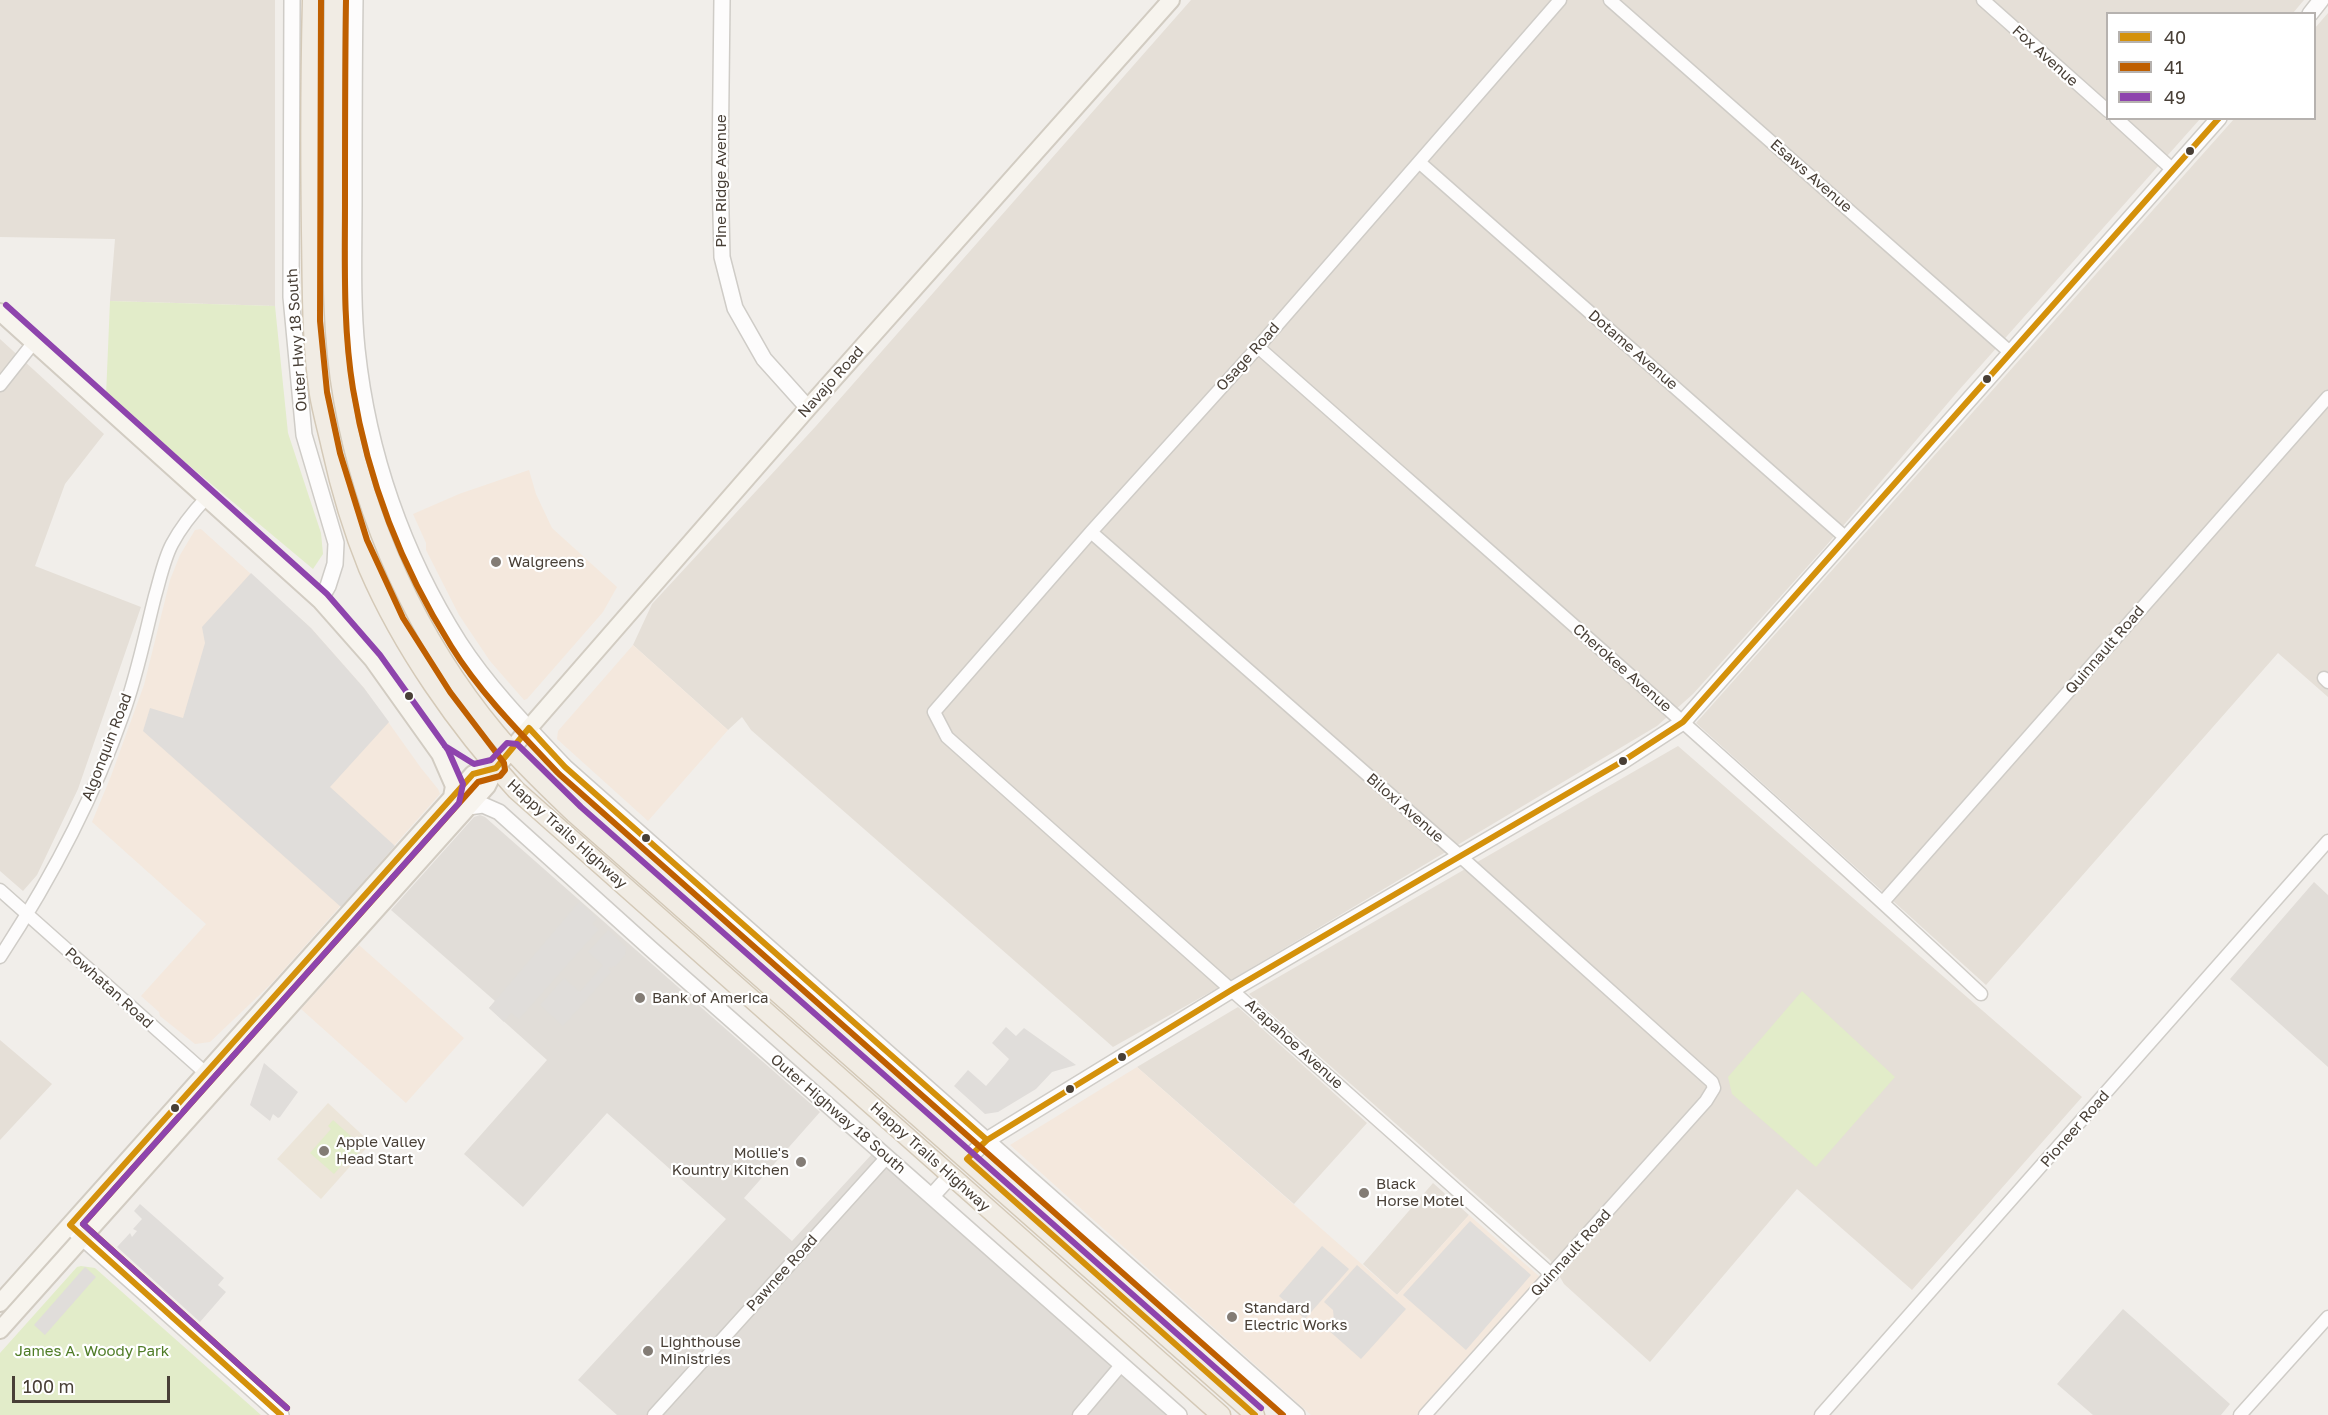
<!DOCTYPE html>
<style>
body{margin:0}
#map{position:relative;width:2328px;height:1415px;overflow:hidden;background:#f1eeea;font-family:"Golos Text",sans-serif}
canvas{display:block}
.legend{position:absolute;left:2106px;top:12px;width:210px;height:108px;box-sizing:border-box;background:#fff;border:2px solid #b6b2af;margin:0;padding:8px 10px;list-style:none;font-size:18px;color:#483f36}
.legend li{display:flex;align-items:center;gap:12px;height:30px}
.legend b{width:30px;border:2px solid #b6b2af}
.scale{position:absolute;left:12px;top:1376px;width:158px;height:27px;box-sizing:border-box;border:3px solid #483f36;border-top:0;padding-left:8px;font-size:18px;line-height:21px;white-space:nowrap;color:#483f36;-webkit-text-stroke:4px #fff;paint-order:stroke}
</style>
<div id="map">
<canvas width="2328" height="1415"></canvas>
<ul class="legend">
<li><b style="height:8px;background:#d4910b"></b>40</li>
<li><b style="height:8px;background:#bf5f00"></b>41</li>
<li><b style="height:8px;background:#8e44ad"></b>49</li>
</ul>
<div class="scale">100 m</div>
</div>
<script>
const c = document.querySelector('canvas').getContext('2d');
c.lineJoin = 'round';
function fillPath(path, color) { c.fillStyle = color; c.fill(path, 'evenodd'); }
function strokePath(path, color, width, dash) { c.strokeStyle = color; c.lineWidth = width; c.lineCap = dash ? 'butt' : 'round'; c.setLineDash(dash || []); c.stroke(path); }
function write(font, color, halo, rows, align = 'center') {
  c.font = font + ' "Golos Text",sans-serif'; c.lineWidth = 4.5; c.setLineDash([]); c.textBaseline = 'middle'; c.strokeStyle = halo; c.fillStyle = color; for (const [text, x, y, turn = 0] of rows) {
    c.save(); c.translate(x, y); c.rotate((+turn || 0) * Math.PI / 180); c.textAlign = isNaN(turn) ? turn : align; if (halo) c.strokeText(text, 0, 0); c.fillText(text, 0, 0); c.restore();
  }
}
fillPath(new Path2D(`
 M0 0H275V306L110 301 115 239 0 237Z
 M1191 0H2304L2293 13 2108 14V118L2200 119 1959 390 1825 547 1693 694 1657 726 1216 989 1113 1047 751 730 742 717 728 730 633 645 652 604 816 426Z
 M2328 13V697L2278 653 1986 985 1696 723 2234 119 2314 118 2315 28Z
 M0 339 104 434 65 484 35 566 141 607 78 789 37 875 23 891 0 871Z
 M1678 746 2082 1097 1912 1290 1797 1189 1650 1362 1564 1284 1550 1260 1249 994Z
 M1238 1007 1367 1123 1294 1204 1137 1067Z
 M0 1040 52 1084 0 1140Z
 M1433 1183 1469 1215 1397 1295 1363 1264Z`), '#e5dfd7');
fillPath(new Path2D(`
 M529 470 536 494 552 528 617 587 603 612 527 699 524 700 490 661 459 615 426 550V543L413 514 459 494Z
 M201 529 311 628 364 688 421 768 438 789 440 794 272 983 210 1042 195 1044 160 1016 159 1012 141 996 206 924 92 822 111 776 144 685 170 580 180 555 195 530Z
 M633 645 728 730 648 821 557 739 558 731Z
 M359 945 464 1038 406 1103 301 1009Z
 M1137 1067 1397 1295 1469 1215 1540 1277 1417 1415H1311L1010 1145Z`), '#f4e8dd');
fillPath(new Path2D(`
 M480 815 485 817 820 1112 744 1198 792 1241 872 1154 1167 1415H617L578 1380 726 1219 607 1113 523 1207 464 1154 547 1060 489 1008 495 1001 391 910 474 817Z
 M2314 882 2328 895V1067L2230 979Z
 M2123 1309 2230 1404 2221 1415H2093L2057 1384Z`), '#e1ddd8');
fillPath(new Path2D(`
 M328 1103 371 1143 321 1199 277 1159Z`), '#ece5d9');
fillPath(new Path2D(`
 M110 301 275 306 288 433 321 533 323 554 313 569 106 396Z
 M1802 991 1895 1077 1816 1167 1732 1094 1728 1077Z
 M333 1120 363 1147 352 1160 348 1158 334 1174 310 1153 331 1129 328 1126Z
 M81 1266 95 1268 261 1415H0V1353L77 1267Z`), '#e2ecc9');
fillPath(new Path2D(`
 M251 573 311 628 364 688 389 722 330 787 395 846 341 907 143 731 150 708 183 718 205 643 202 627Z
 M579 902 597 918 592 924 599 929 519 1019 511 1013 504 1022 489 1008Z
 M608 930 626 947 625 955 616 966 608 968 611 972 563 1026 540 1005 564 978 580 992 603 965 588 952Z
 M1006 1027 1016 1036 1024 1028 1076 1065 1052 1072 1036 1089 998 1112 985 1114 954 1086 968 1070 986 1086 1006 1063 1009 1059 992 1043Z
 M264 1063 298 1092 280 1117 278 1118 273 1114 270 1121 250 1105Z
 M140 1204 224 1278 218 1285 226 1292 200 1322 117 1247 130 1233 132 1237 137 1231 133 1229 142 1219 134 1211Z
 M1470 1221 1531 1275 1466 1350 1403 1295Z
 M1322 1246 1349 1269 1305 1319 1279 1296Z
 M1357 1265 1406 1309 1361 1359 1327 1329 1334 1321 1333 1310 1324 1302Z
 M85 1267 96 1277 45 1335 34 1325Z`), '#e0ddda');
const minor = new Path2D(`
 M1610 0 2011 353
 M1983 0 2108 111
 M2116 118 2173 170
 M1419 162 1846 538
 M1258 347C1500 561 1745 773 1981 994
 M0 385 34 342
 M1091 532 1460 856 1712 1082 1714 1088 1706 1101 1425 1415
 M2324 678 2328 682
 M0 890 219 1085
 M1883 902 2328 397
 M0 957C49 882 93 800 123 714 137 676 145 635 155 596 160 579 164 559 172 544 181 527 194 511 207 497
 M1552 1275 947 737 934 712 1091 532 1258 347 1560 0
 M654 1415 887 1157
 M1079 1415 1122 1364
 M1821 1415 2328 841
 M2240 1415 2328 1317`);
const tertiary = new Path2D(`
 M292 0 291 297 304 435 336 543 335 564 328 586 320 600
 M355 0C354 67 354 133 354 200 354 249 352 300 357 349 368 453 403 554 459 642 488 687 528 728 565 767L1297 1415
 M722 0 720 172 722 257 735 308 764 359 808 408
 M2310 14 2321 0
 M468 807 483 805 499 812 651 949 1179 1415
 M967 1159 987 1140 1233 989 1623 761 1683 722 2219 118
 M932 1196 950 1176
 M75 1231 281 1415`);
const secondary = new Path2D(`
 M0 312 320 600 373 660 440 754 454 786 452 797
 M0 1303 473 774 496 768
 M0 1330 487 786 496 768 529 728 808 408 1171 0`);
const primary = new Path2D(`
 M312 0C310 77 310 154 311 231 312 286 311 340 319 394 322 412 327 429 331 447 340 488 352 529 368 568 402 647 458 727 516 790L1221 1415
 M334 0C333 70 333 139 333 209 332 272 332 337 343 399 364 520 417 638 496 733 520 762 548 788 575 814L1255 1415`);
strokePath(minor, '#cfccc7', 15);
strokePath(tertiary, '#cfccc7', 18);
strokePath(secondary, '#d2ccc2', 20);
strokePath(primary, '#d4c9b7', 21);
strokePath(minor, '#fdfcfc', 12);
strokePath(tertiary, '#fdfcfc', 15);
strokePath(secondary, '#f7f4ee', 16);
strokePath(primary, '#f1ece4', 18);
strokePath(new Path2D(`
 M281 1415 70 1225 473 774 496 768 529 728 565 767 987 1140
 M1255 1415 967 1159 987 1140 1233 989 1623 761 1683 722 2219 118`), '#d4910b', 6);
strokePath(new Path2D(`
 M346 0C345 68 345 136 345 204 345 266 343 328 353 389 368 480 402 568 451 646 480 693 521 734 559 774L1283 1415
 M287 1408 83 1224 478 782 500 776 505 770 504 763 450 692 403 618 367 540 340 453 327 392 320 321 321 0`), '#bf5f00', 6);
strokePath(new Path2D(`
 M6 305 327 594 380 655 448 750 463 784 459 803 83 1224 287 1408
 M445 746 474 764 491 760 507 743 517 744 581 807 1261 1408`), '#8e44ad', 6);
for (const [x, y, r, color] of [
 [2190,151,5,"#483f36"],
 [1987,379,5,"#483f36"],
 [496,562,6,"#837c75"],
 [409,696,5,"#483f36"],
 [1623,761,5,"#483f36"],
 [646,838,5,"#483f36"],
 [640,998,6,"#837c75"],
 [1122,1057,5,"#483f36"],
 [1070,1089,5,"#483f36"],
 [175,1108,5,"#483f36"],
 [324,1151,6,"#837c75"],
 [801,1162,6,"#837c75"],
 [1364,1193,6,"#837c75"],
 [1232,1317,6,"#837c75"],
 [648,1351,6,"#837c75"]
]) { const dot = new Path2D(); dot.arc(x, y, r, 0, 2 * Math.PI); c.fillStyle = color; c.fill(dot); strokePath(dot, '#fff', 2); }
write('15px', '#483f36', '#fff', [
 ["Fox Avenue",2045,56,42],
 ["Esaws Avenue",1811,176,41],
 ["Pine Ridge Avenue",721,181,-90],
 ["Outer Hwy 18 South",297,340,-94],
 ["Dotame Avenue",1633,350,41],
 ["Osage Road",1248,357,-48],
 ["Navajo Road",831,382,-48],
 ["Quinnault Road",2105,650,-49],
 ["Cherokee Avenue",1622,668,41],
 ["Algonquin Road",107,747,-69],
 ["Biloxi Avenue",1405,808,41],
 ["Happy Trails Highway",567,834,42],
 ["Powhatan Road",109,988,42],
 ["Arapahoe Avenue",1294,1044,42],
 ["Outer Highway 18 South",838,1114,41],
 ["Pioneer Road",2075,1129,-49],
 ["Happy Trails Highway",930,1157,42],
 ["Quinnault Road",1571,1253,-48],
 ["Pawnee Road",782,1273,-48]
]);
write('15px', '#483f36', '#fff', [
 ["Walgreens",508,562],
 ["Bank of America",652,998],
 ["Apple Valley",336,1142],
 ["Head Start",336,1159],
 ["Mollie's",789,1153,"right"],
 ["Kountry Kitchen",789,1170,"right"],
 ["Black",1376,1184],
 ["Horse Motel",1376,1201],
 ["Standard",1244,1308],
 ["Electric Works",1244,1325],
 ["Lighthouse",660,1342],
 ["Ministries",660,1359]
], 'left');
write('15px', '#4f7c27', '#fff', [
 ["James A. Woody Park",92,1351]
]);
</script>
